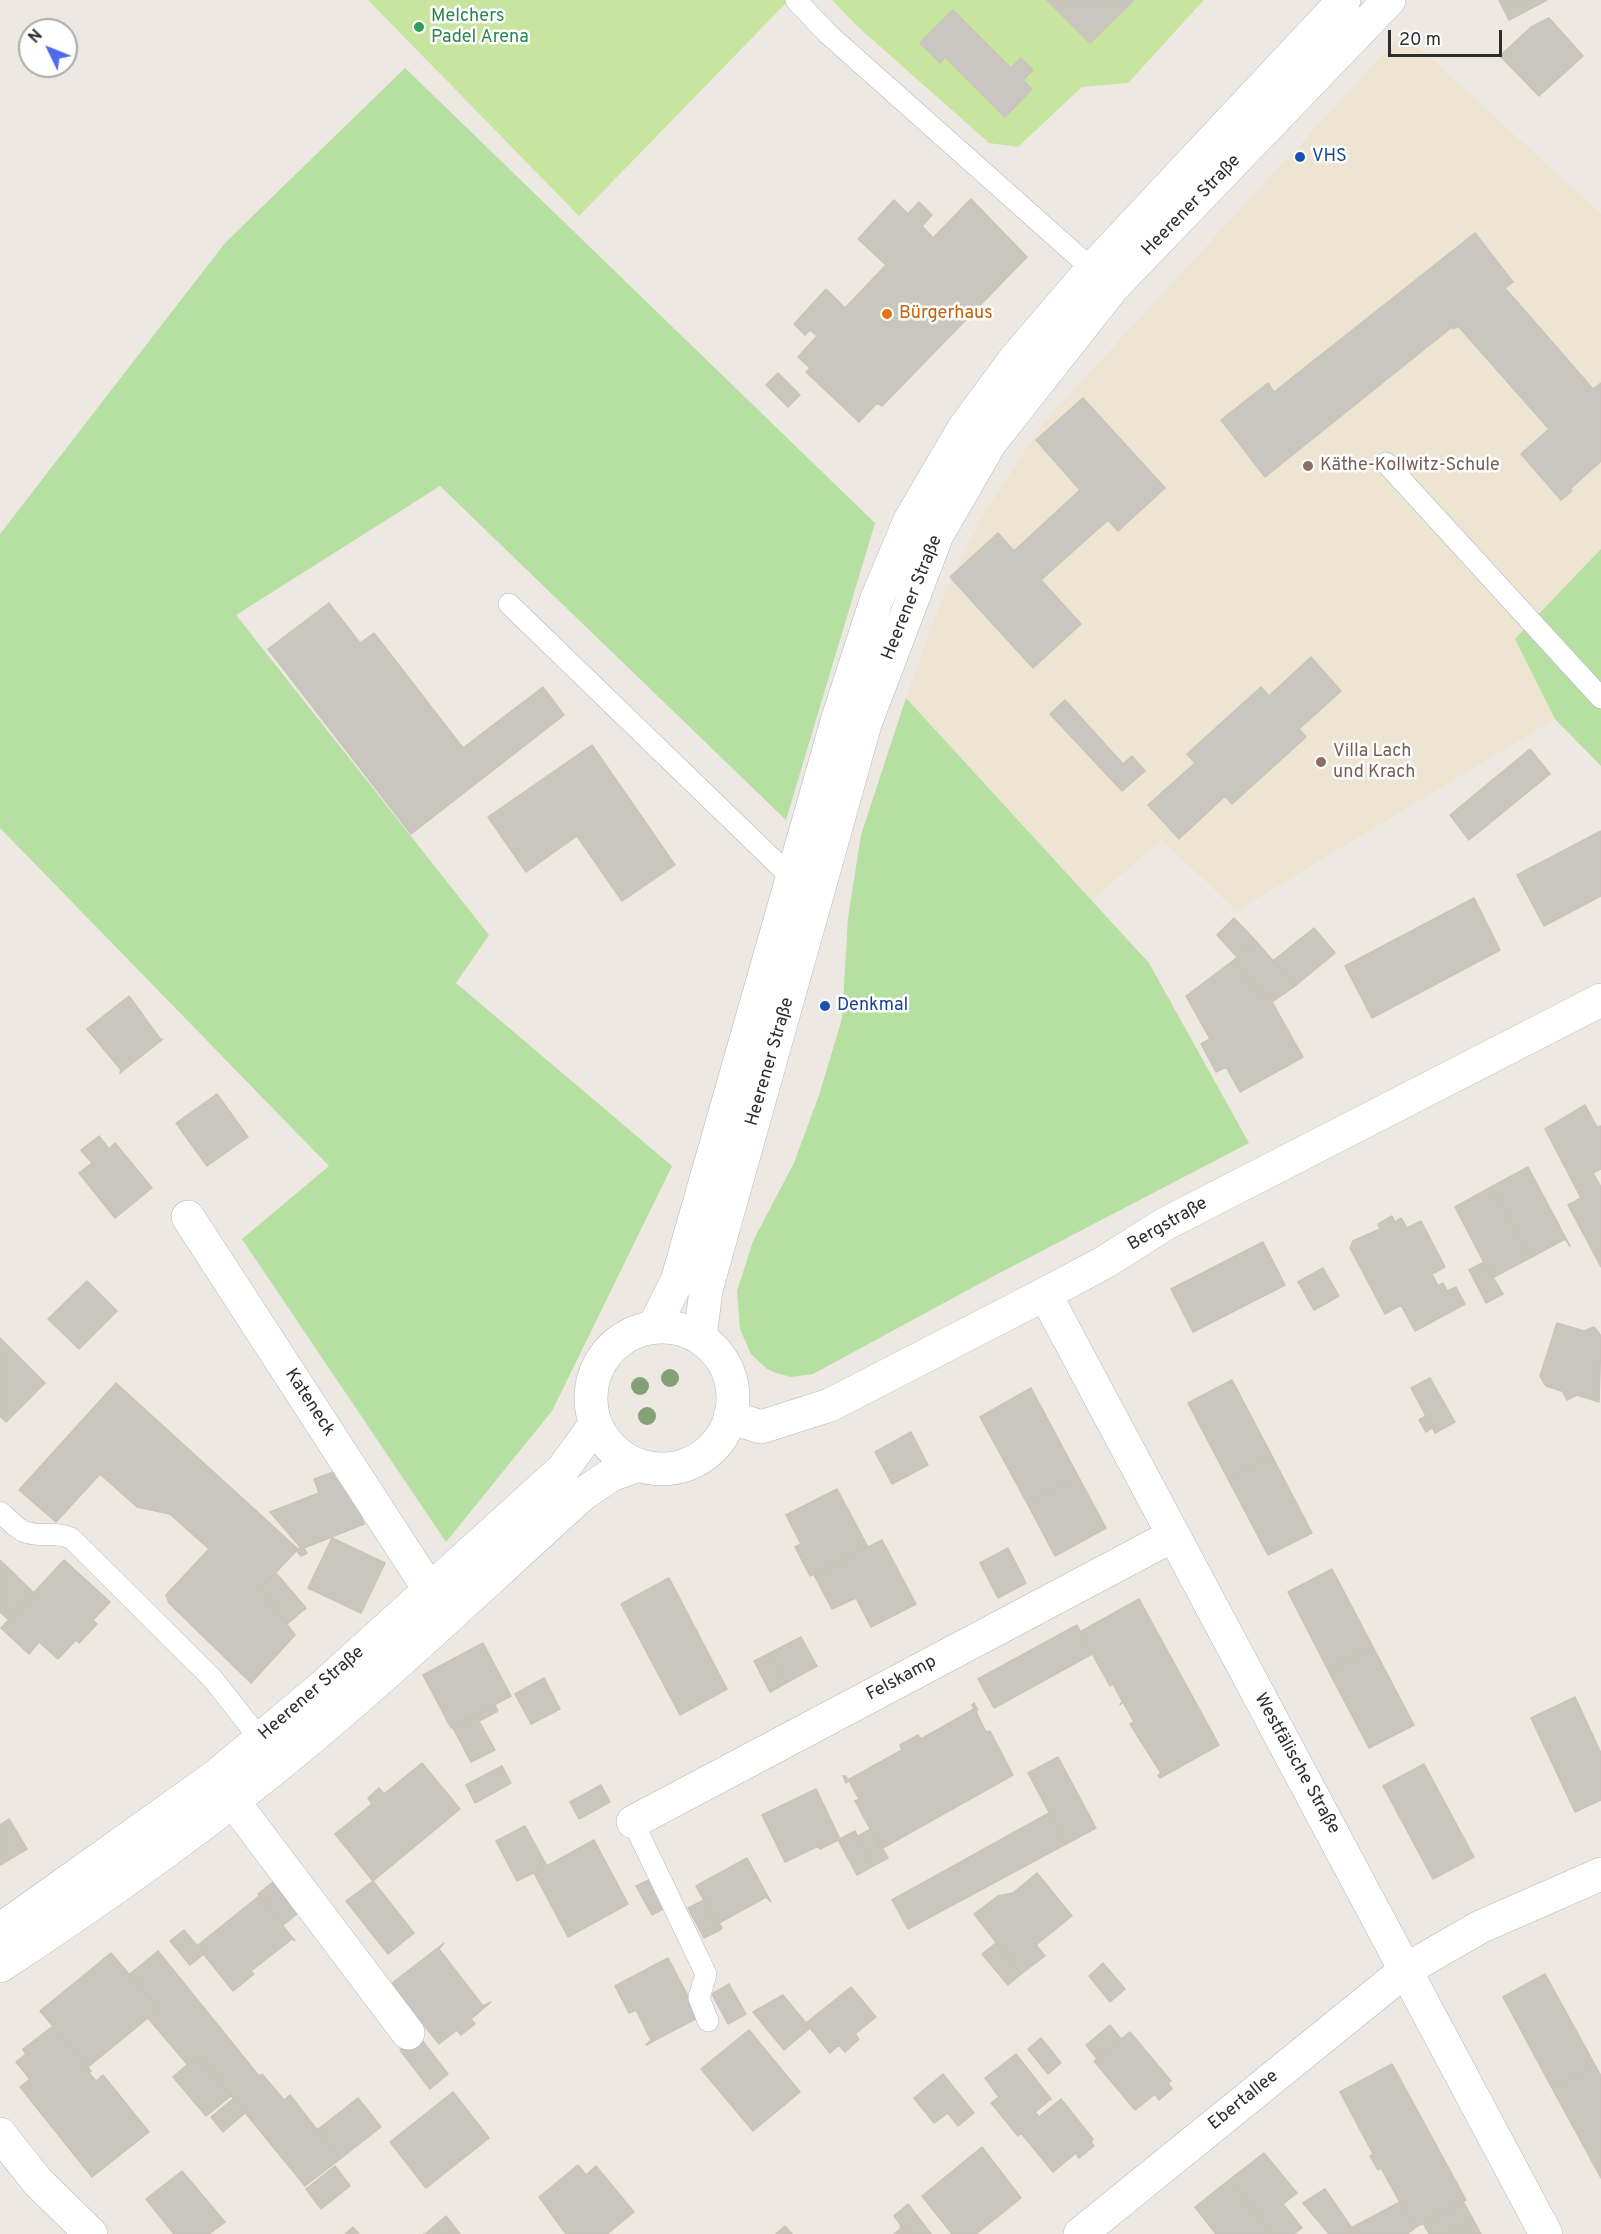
<!DOCTYPE html>
<meta charset="utf-8">
<style>
body{margin:0}
#map{position:relative;width:1601px;height:2234px;overflow:hidden;background:#ede8e1;font-family:Overpass,sans-serif}
canvas{display:block}
.north{position:absolute;left:18px;top:18px;width:60px;height:60px;box-sizing:border-box;background:#fff;border:2px solid #ababab;border-radius:50%;rotate:313deg;font-size:16px;font-weight:700;line-height:24px;text-align:center;color:#2d2d2d}
.north::after{content:'';display:block;margin:auto;width:21px;height:27px;background:#4f6bec;clip-path:polygon(50% 0,100% 100%,50% 72%,0 100%)}
.scale{position:absolute;left:1388px;top:30px;width:114px;height:27px;box-sizing:border-box;border:3px solid #2d2d2d;border-top:0;padding-left:8px;font-size:18px;line-height:21px;white-space:nowrap;color:#2d2d2d;-webkit-text-stroke:4px #fff;paint-order:stroke}
</style>
<div id="map">
<canvas width="1601" height="2234"></canvas>
<div class="north">N</div>
<div class="scale">20 m</div>
</div>
<script>
const c = document.querySelector('canvas').getContext('2d');
c.lineJoin = 'round';
function fillPath(path, color) { c.fillStyle = color; c.fill(path, 'evenodd'); }
function strokePath(path, color, width, dash) { c.strokeStyle = color; c.lineWidth = width; c.lineCap = dash ? 'butt' : 'round'; c.setLineDash(dash || []); c.stroke(path); }
function write(font, color, halo, rows, align = 'center') {
  c.font = font + ' Overpass,sans-serif'; c.lineWidth = 5; c.setLineDash([]); c.textBaseline = 'middle'; c.strokeStyle = halo; c.fillStyle = color; for (const [text, x, y, turn = 0] of rows) {
    c.save(); c.translate(x, y); c.rotate((+turn || 0) * Math.PI / 180); c.textAlign = isNaN(turn) ? turn : align; if (halo) c.strokeText(text, 0, 0); c.fillText(text, 0, 0); c.restore();
  }
}
fillPath(new Path2D(`
 M1403 33 1601 214V549L1515 639 1555 719 1236 911 1162 839 1092 900 906 698 941 601 986 510 1045 421Z`), '#ede4d2');
fillPath(new Path2D(`
 M405 68 875 523 786 820 440 486 236 615 489 935 456 983 672 1166 552 1411 446 1542 242 1239 329 1166 0 828V534L225 243Z
 M1601 549V766L1555 719 1515 639Z
 M906 698 1149 963 1249 1143 990 1278 813 1374 791 1377 776 1373 767 1369 751 1354 740 1329 737 1291 753 1241 794 1163 819 1095 842 1019 848 918 861 835Z`), '#b6dfa2');
fillPath(new Path2D(`
 M368 0H789L579 216Z
 M832 0H1204L1128 83 1082 87 1018 147 989 143 857 26Z`), '#c7e59f');
const building = new Path2D(`
 M1047 0H1134L1090 43Z
 M1499 0H1547L1509 20Z
 M953 10 1011 68 1021 58 1033 70 1023 80 1032 89 1005 117 945 57 940 63 920 43Z
 M1549 18 1583 56 1539 96 1500 56 1531 27Z
 M971 199 1027 257 882 406 877 403 859 422 806 372 810 368 798 357 817 336 810 330 805 335 794 324 826 289 845 308 886 265 858 239 894 200 908 214 919 202 932 215 922 226 933 238Z
 M1475 233 1513 282 1505 288 1593 389 1601 383V461L1570 489 1572 491 1561 500 1521 454 1549 429 1458 326 1453 329 1452 327 1265 477 1221 420 1268 383 1274 392Z
 M778 373 800 395 788 407 766 385Z
 M1083 398 1165 488 1118 531 1108 520 1041 580 1081 624 1033 668 950 577 998 533 1014 551 1080 490 1036 440Z
 M329 603 360 643 374 633 463 748 543 687 564 715 411 834 268 649Z
 M1311 657 1341 691 1299 729 1306 737 1232 804 1225 796 1179 839 1148 805 1195 763 1187 754 1261 687 1269 696Z
 M1065 700 1123 764 1132 756 1145 771 1122 791 1050 714Z
 M592 745 675 865 622 901 577 836 526 872 488 817Z
 M1530 749 1550 774 1469 840 1450 815Z
 M1601 831V896L1544 926 1517 875Z
 M1474 898 1500 950 1372 1018 1345 966Z
 M1234 918 1255 940 1237 957 1217 935Z
 M1314 928 1335 953 1295 986 1274 960Z
 M1255 940 1295 986 1272 1002 1267 993 1262 997 1234 960Z
 M1234 960 1262 997 1267 993 1303 1057 1240 1092 1226 1067 1216 1072 1201 1044 1210 1039 1186 996Z
 M129 996 161 1040 163 1039 120 1073 121 1070 87 1029Z
 M217 1094 248 1137 207 1166 176 1123Z
 M1585 1105 1597 1127 1601 1126V1169L1593 1173 1601 1187V1267L1568 1205 1581 1198 1545 1129Z
 M99 1136 109 1149 115 1143 152 1188 115 1218 79 1173 92 1163 81 1150Z
 M1528 1167 1570 1246 1565 1239 1530 1258 1491 1187Z
 M1491 1187 1530 1258 1492 1278 1455 1207Z
 M1392 1216 1395 1222 1401 1218 1407 1228 1421 1221 1445 1267 1432 1274 1438 1286 1443 1283 1447 1291 1456 1287 1465 1304 1415 1331 1401 1305 1385 1314 1350 1248 1353 1241 1380 1229 1378 1224Z
 M1263 1242 1285 1285 1193 1332 1171 1289Z
 M1484 1262 1503 1294 1486 1303 1469 1270Z
 M1323 1268 1339 1296 1314 1310 1298 1282Z
 M87 1281 117 1311 79 1349 48 1319Z
 M1557 1323 1584 1331 1594 1327 1601 1336 1599 1402 1577 1395 1567 1400 1562 1391 1546 1386 1540 1376Z
 M0 1338 45 1383 6 1422 0 1416Z
 M1430 1378 1455 1422 1435 1433 1411 1388Z
 M1232 1380 1272 1456 1228 1479 1188 1403Z
 M116 1383 298 1549 260 1589 295 1635 251 1683 169 1603 166 1595 209 1549 170 1514 137 1507 100 1474 56 1522 19 1490Z
 M1031 1388 1078 1476 1027 1503 980 1417Z
 M1425 1416 1432 1428 1426 1432 1419 1420Z
 M911 1432 928 1465 892 1484 875 1452Z
 M1272 1456 1312 1533 1268 1555 1228 1479Z
 M342 1469 364 1524 304 1548 307 1553 301 1556 296 1550 301 1548 270 1512 319 1493 314 1479Z
 M1078 1476 1106 1528 1055 1556 1027 1503Z
 M837 1489 868 1547 810 1576 795 1547 801 1544 786 1515Z
 M332 1538 385 1563 361 1613 308 1588Z
 M882 1540 916 1604 871 1627 856 1598 832 1609 814 1575Z
 M1008 1548 1026 1583 998 1598 980 1563Z
 M0 1560 34 1593 9 1620 0 1612Z
 M64 1560 110 1602 93 1620 97 1624 79 1643 76 1640 58 1659 39 1642 29 1654 1 1628Z
 M1332 1569 1373 1647 1328 1670 1288 1592Z
 M276 1573 306 1608 287 1624 260 1589Z
 M669 1578 727 1689 680 1715 621 1604Z
 M1139 1599 1219 1745 1160 1778 1158 1775 1161 1773 1130 1724 1134 1722 1123 1702 1120 1705 1122 1701 1113 1684 1110 1686 1080 1632Z
 M1077 1625 1092 1654 994 1708 978 1679Z
 M801 1637 817 1666 786 1683 770 1653Z
 M483 1643 511 1696 451 1728 423 1675Z
 M1373 1647 1414 1725 1369 1748 1328 1670Z
 M770 1653 786 1683 770 1692 754 1661Z
 M544 1678 560 1709 531 1724 515 1694Z
 M1575 1697 1601 1753V1800L1575 1812 1531 1718Z
 M974 1703 978 1710 976 1712 986 1732 990 1731 1013 1775 881 1849 855 1801 859 1799 849 1781 846 1783 843 1776H846L848 1780 902 1750 900 1745 918 1735 921 1739 974 1709 972 1705Z
 M495 1705 498 1711 479 1721 495 1750 471 1762 453 1728Z
 M1058 1757 1096 1828 1066 1844 1028 1773Z
 M422 1763 460 1809 373 1881 335 1834 372 1804 368 1798 379 1788 384 1794Z
 M1424 1764 1474 1857 1433 1879 1383 1786Z
 M502 1766 511 1783 475 1803 466 1785Z
 M601 1785 610 1802 579 1819 570 1802Z
 M816 1789 840 1839 820 1849 818 1846 785 1862 762 1815Z
 M1049 1813 1066 1844 908 1929 892 1900Z
 M9 1819 27 1849 0 1865V1825Z
 M525 1826 547 1866 517 1881 496 1841Z
 M871 1829 888 1858 873 1866 858 1836Z
 M855 1831 873 1866 857 1875 838 1840Z
 M594 1840 628 1904 568 1937 534 1873Z
 M747 1858 771 1902 766 1897 719 1923 722 1928 720 1930 696 1886Z
 M1037 1873 1072 1916 1036 1945 1045 1956 1021 1974 974 1914 998 1896 1013 1893Z
 M651 1879 666 1907 652 1915 636 1886Z
 M373 1881 414 1933 388 1954 346 1901Z
 M273 1882 297 1914 283 1925 258 1894Z
 M259 1896 295 1941 292 1939 251 1971 254 1974 233 1991 197 1946Z
 M704 1900 720 1930 704 1938 688 1908Z
 M184 1930 204 1954 190 1965 170 1941Z
 M444 1943 439 1949 483 2006 491 2002 471 2019 475 2024 461 2035 457 2030 439 2044 391 1984Z
 M996 1943 1021 1974 1008 1985 982 1954Z
 M158 1951 259 2076 262 2074 284 2100 290 2095 340 2159 305 2186 198 2055 187 2064 148 2018 159 2009 130 1974Z
 M111 1953 159 2009 88 2067 40 2011Z
 M668 1958 699 2017 646 2045 651 2040 636 2010 629 2013 615 1986Z
 M1103 1963 1125 1989 1110 2002 1089 1976Z
 M1545 1974 1595 2065 1552 2088 1503 1997Z
 M729 1984 746 2014 728 2024 712 1994Z
 M851 1987 876 2017 855 2034 859 2039 845 2052 839 2045 830 2053 806 2023Z
 M783 1995 810 2028 784 2050 753 2012Z
 M1110 2025 1121 2039 1097 2059 1086 2045Z
 M53 2026 91 2071 89 2073 96 2081 103 2075 149 2132 92 2177 20 2087 30 2079 16 2062 26 2054 23 2049Z
 M749 2030 800 2092 753 2131 701 2069Z
 M1130 2032 1171 2081 1168 2083 1172 2089 1159 2100 1155 2094 1135 2110 1094 2061Z
 M418 2035 448 2074 430 2089 400 2050Z
 M1041 2038 1061 2063 1048 2074 1028 2049Z
 M1016 2054 1051 2099 1035 2112 1039 2117 1061 2099 1093 2139 1091 2142 1094 2146 1079 2158 1076 2153 1053 2172 1021 2133 1018 2136 991 2103 999 2097 985 2078Z
 M198 2055 232 2095 206 2116 173 2077Z
 M1392 2064 1466 2200 1414 2228 1381 2168 1378 2170 1370 2156 1373 2154 1340 2092Z
 M1595 2065 1601 2076V2178L1552 2088Z
 M943 2074 974 2113 958 2126 948 2113 934 2123 914 2098Z
 M453 2092 489 2138 426 2188 390 2142Z
 M234 2098 246 2112 223 2132 211 2117Z
 M358 2098 381 2127 340 2159 317 2130Z
 M982 2147 1021 2198 976 2234H952L922 2196Z
 M1264 2153 1297 2193 1283 2204 1302 2228 1294 2234H1273L1229 2180Z
 M578 2165 586 2175 596 2166 634 2212 607 2234H566L539 2197Z
 M335 2166 350 2186 321 2209 306 2189Z
 M182 2171 225 2222 209 2234H174L146 2199Z
 M1229 2180 1273 2234H1216L1195 2207Z
 M1325 2189 1356 2234H1329L1303 2203Z
 M1463 2201 1474 2221 1449 2234H1429L1423 2223Z
 M1400 2202 1414 2229 1407 2234H1357L1353 2227Z
 M908 2204 931 2234H908L894 2216Z
 M446 2216 460 2234H423H425Z
 M1474 2221 1481 2234H1449Z
 M785 2226 792 2234H776Z
 M900 2226H901L908 2234H894L901 2228Z
 M353 2227 359 2234H345Z`);
fillPath(building, '#c9c6bf');
strokePath(building, '#c9c3ba', 1.5);
const service = new Path2D(`
 M796 0 827 33 1101 277
 M1386 463 1601 698
 M509 604 792 878
 M0 1512C7 1518 15 1527 23 1531 38 1538 56 1531 71 1538L212 1678 260 1739
 M633 1822 706 1974 699 1998 708 2021`);
const minor = new Path2D(`
 M188 1217 429 1589
 M1045 1294 1546 2234
 M730 1417 761 1427 830 1405 1045 1294 1105 1262 1165 1224 1601 1000
 M233 1801 408 2033
 M633 1822 1172 1536
 M0 2134 38 2182 91 2234
 M1080 2234 1407 1969 1480 1927 1601 1874`);
const secondary = new Path2D(`
 M654 1327 677 1281 838 718 876 601 910 520 964 428 1015 359 1092 269 1344 0
 M591 1398a71 71 0 1 1 142 0a71 71 0 1 1-142 0Z
 M700 1338 706 1290 865 724 937 535 990 443 1113 287 1389 0
 M0 1930 216 1776 320 1689 563 1469 595 1425
 M0 1966C119 1888 236 1804 343 1711 425 1641 503 1566 583 1494L611 1475 638 1465`);
strokePath(service, '#b4b6bf', 22);
strokePath(minor, '#b4b6bf', 34);
strokePath(secondary, '#b4b6bf', 34);
strokePath(service, '#fff', 21);
strokePath(minor, '#fff', 33);
strokePath(secondary, '#fff', 33);
c.fillStyle = '#84a077';
for (const [x, y] of [
 [670,1378],
 [640,1386],
 [647,1416]
]) { c.beginPath(); c.arc(x, y, 9, 0, 2 * Math.PI); c.fill(); }
for (const [x, y, r, color] of [
 [419,27,6,"#2e9e5b"],
 [1300,157,6,"#1a4fb4"],
 [887,314,6,"#e8710a"],
 [1308,466,6,"#8d6e63"],
 [1321,762,6,"#8d6e63"],
 [825,1006,6,"#1a4fb4"]
]) { const dot = new Path2D(); dot.arc(x, y, r, 0, 2 * Math.PI); c.fillStyle = color; c.fill(dot); strokePath(dot, '#fff', 2); }
write('18px', '#27864d', '#fff', [
 ["Melchers",431,17],
 ["Padel Arena",431,38]
], 'left');
write('18px', '#164399', '#fff', [
 ["VHS",1312,157],
 ["Denkmal",837,1006]
], 'left');
write('18px', '#2d2d2d', '#fff', [
 ["Heerener Straße",1192,206,-46],
 ["Heerener Straße",913,598,-68],
 ["Heerener Straße",771,1062,-74],
 ["Bergstraße",1168,1225,-30],
 ["Kateneck",309,1403,57],
 ["Felskamp",902,1679,-28],
 ["Heerener Straße",312,1694,-41],
 ["Westfälische Straße",1296,1764,61],
 ["Ebertallee",1244,2101,-39]
]);
write('18px', '#c56008', '#fff', [
 ["Bürgerhaus",899,314]
], 'left');
write('18px', '#785e54', '#fff', [
 ["Käthe-Kollwitz-Schule",1320,466],
 ["Villa Lach",1333,752],
 ["und Krach",1333,773]
], 'left');
</script>
